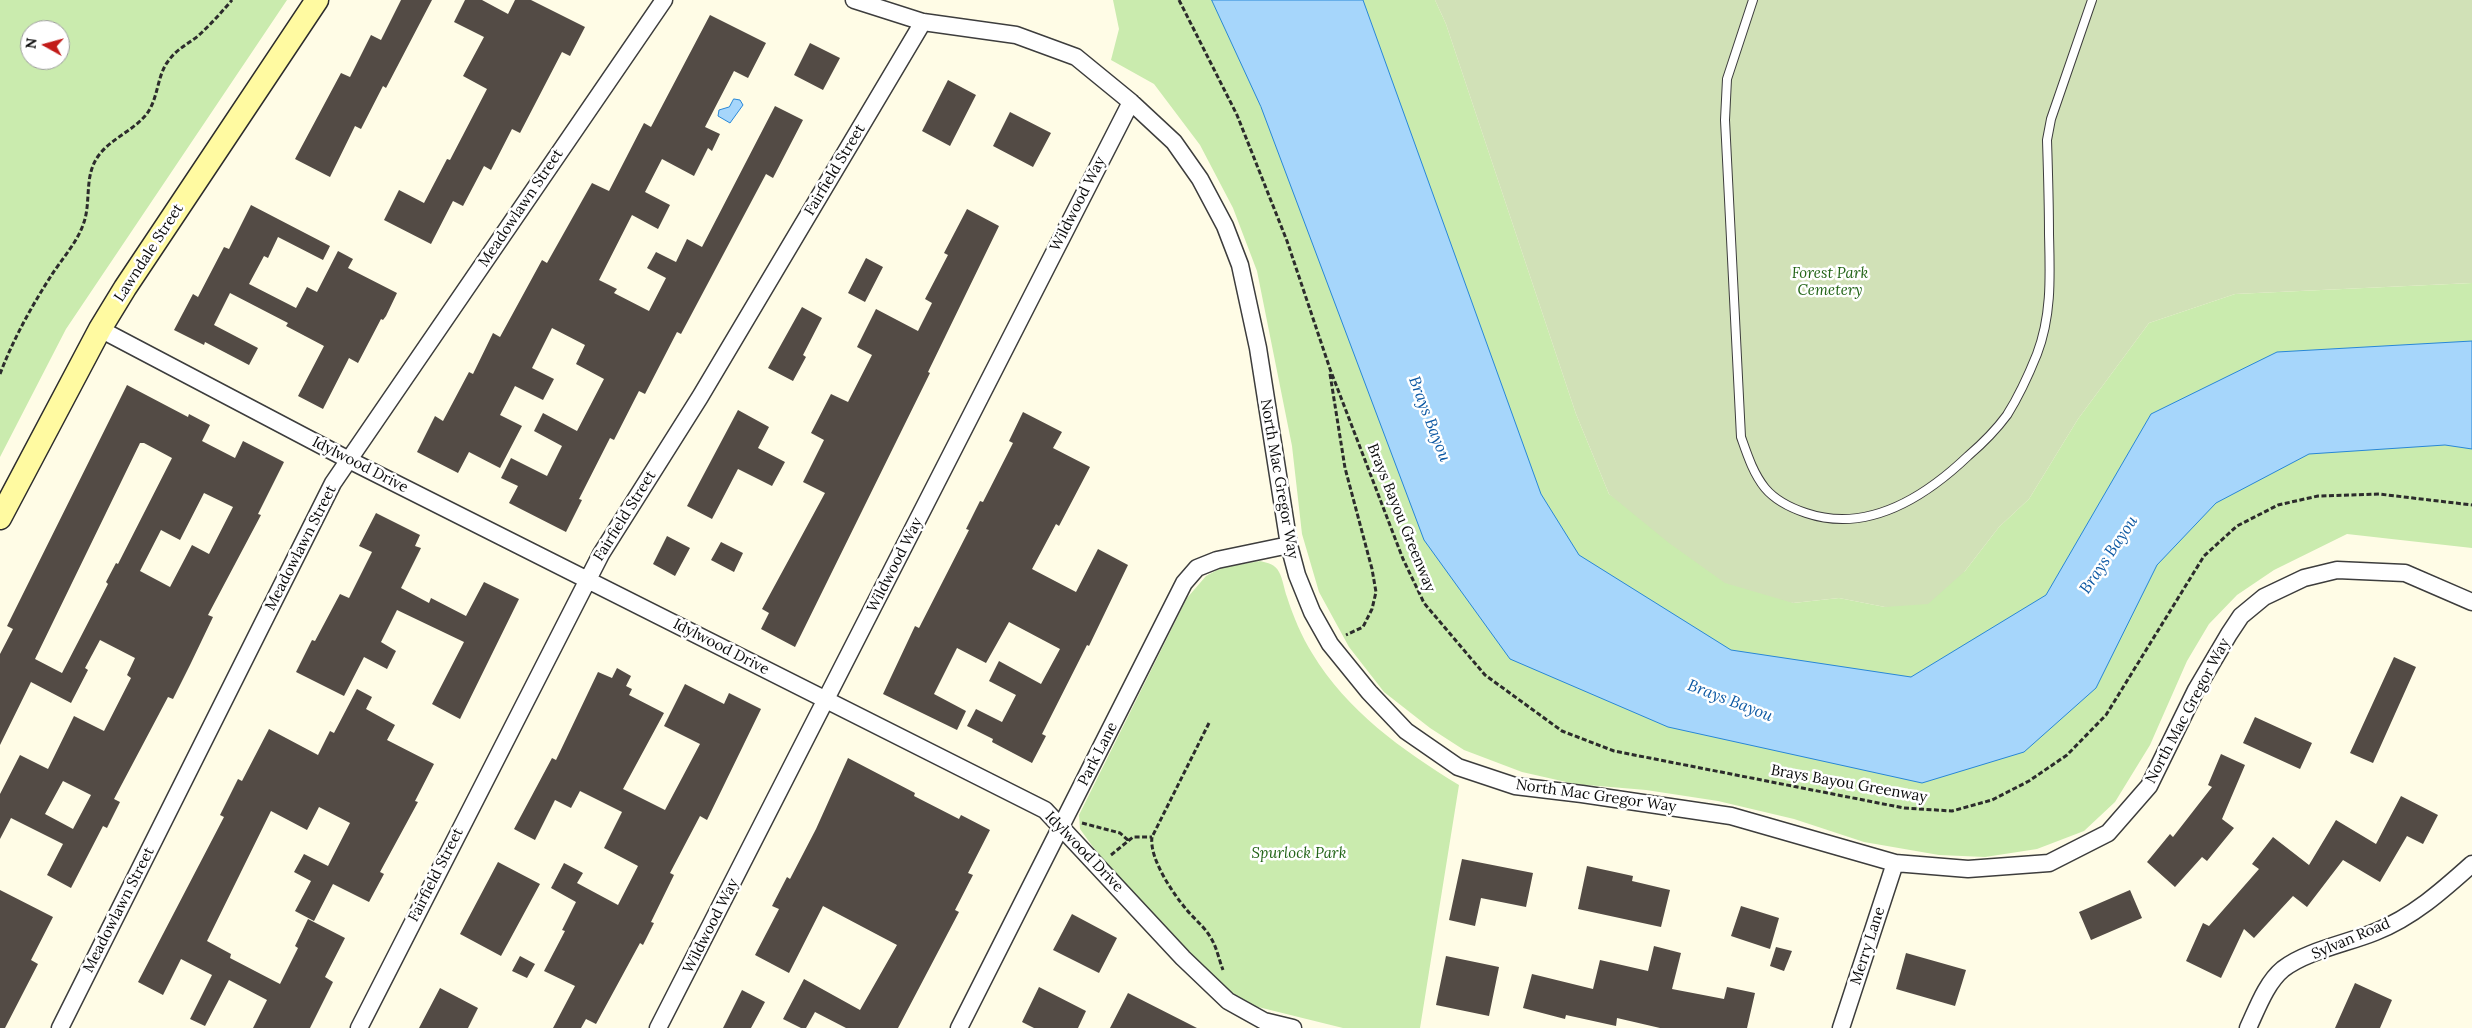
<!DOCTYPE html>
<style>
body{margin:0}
#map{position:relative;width:2472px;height:1028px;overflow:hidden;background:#fffce6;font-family:Lora,serif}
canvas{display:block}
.north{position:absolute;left:20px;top:20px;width:50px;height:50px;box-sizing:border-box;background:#fff;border:1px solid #9d9d9d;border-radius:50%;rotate:277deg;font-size:14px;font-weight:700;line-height:20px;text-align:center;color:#0a0a0a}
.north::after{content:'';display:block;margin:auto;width:18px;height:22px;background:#c21b19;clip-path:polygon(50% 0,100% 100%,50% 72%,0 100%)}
</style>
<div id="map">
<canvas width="2472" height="1028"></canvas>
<div class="north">N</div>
</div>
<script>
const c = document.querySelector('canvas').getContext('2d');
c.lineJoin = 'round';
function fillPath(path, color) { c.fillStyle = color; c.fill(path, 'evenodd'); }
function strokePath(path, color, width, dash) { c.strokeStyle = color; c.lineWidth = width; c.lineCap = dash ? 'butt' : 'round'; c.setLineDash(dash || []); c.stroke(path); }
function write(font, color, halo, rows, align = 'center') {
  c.font = font + ' Lora,serif'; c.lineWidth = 5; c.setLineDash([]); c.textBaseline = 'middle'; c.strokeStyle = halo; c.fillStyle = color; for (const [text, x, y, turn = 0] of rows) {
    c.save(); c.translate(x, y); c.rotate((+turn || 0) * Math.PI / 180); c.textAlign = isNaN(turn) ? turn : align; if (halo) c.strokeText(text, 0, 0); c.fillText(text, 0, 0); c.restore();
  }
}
fillPath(new Path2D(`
 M0 0H287L66 329 0 457ZM30 30H60V60H30Z
 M1113 0H1435L1446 24 1576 414 1609 494 1793 603 1839 598 1885 607 1965 571 1999 527 2029 499 2078 419 2149 323 2235 294 2472 283V548L2347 534 2274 570 2237 595 2209 624 2187 661 2150 745 2115 802 2084 831 2037 849 1985 857 1939 855 1864 842 1794 819 1718 801 1646 790 1575 784 1522 772 1464 750 1430 728 1384 692 1349 647 1319 592 1302 534 1292 446 1257 271 1233 208 1200 145 1154 84 1111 60 1119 29Z
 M1260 561C1268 563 1275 564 1279 572 1283 579 1284 589 1287 597 1293 616 1302 637 1312 653 1347 711 1402 750 1459 785L1420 1028H1343L1246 1004 1218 982 1098 854 1080 829 1079 815 1187 598 1206 576 1221 568Z`), '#caebae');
fillPath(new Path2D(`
 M1435 0H2472V283L2235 294 2149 323 2078 419 2029 499 1999 527 1965 571 1928 604 1885 607 1839 598 1793 603 1725 583 1669 543 1609 494 1576 414 1446 24Z`), '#d1e1b7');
const water = new Path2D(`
 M1212 0H1363L1541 494 1579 555 1731 650 1911 677 2046 595 2151 414 2277 352 2472 341V449L2445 445 2309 454 2216 503 2157 565 2096 688 2024 752 1922 783 1668 727 1510 659 1424 540 1261 107Z
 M734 99 740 100 743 105 730 123 718 116 719 110 729 107Z`);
fillPath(water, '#a6d6fb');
strokePath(water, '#2887d7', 1);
fillPath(new Path2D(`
 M401 0H432L386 88 383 86 361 129 355 126 330 177 295 159 341 73 350 77 371 35 381 40Z
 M465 0H482L508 14 515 0H531L585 27 570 56 562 52 520 133 512 129 491 170 484 166 463 206 453 201 431 244 384 220 399 190 424 203 447 159 450 160 487 89 463 76 484 37 454 22Z
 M710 15 766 43 748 78 734 71 705 127 720 134 712 151 708 148 694 176 662 159 645 192 670 205 658 229 632 215 599 280 617 289 614 293 649 311 666 278 647 268 656 252 676 262 687 239 702 247 775 106 803 120 773 178 766 174 681 334 677 332 645 394 639 391 614 440 610 438 579 499 582 500 566 532 509 503 518 486 501 478 511 458 547 476 562 446 534 431 543 413 577 431 604 379 576 364 585 345 552 328 532 368 554 379 543 400 515 386 500 415 522 426 500 468 469 452 458 473 417 452 435 416 443 421 469 372 473 374 493 333 500 337 542 260 547 263 592 183 609 191 644 123 651 127Z
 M810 43 840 58 823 90 794 75Z
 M948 80 976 95 950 146 922 131Z
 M1010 112 1051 133 1033 167 993 146Z
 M251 205 330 246 323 260 278 237 268 258 264 256 249 284 296 308 307 287 317 292 338 251 353 259 348 268 397 293 386 316 383 320 381 319 358 363 349 358 323 409 298 396 324 346 286 326 288 323 230 293 214 325 258 348 249 365 205 342 204 345 174 330 193 294 198 297 224 247 229 249Z
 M967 209 999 226 928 372 930 373 795 647 761 629 769 613 762 609 825 493 803 482 824 440 811 433 831 394 848 402 872 355 857 347 876 309 918 331 932 303 925 299 948 255 944 253Z
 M866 258 883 267 865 302 848 293Z
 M802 307 822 318 803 355 806 357 793 381 768 368Z
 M127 385 188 417 189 414 210 425 202 441 235 458 243 441 284 462 258 514 261 515 208 615 213 617 190 665 173 699 168 697 114 799 120 802 107 828 103 826 71 888 47 875 63 844 11 818 0 839V794L20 755 48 769 74 716 104 731 131 678 127 675 135 658 100 640 85 668 88 670 71 703 31 682 0 745V654L13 629 7 626ZM140 443H144L172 458 118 564 116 563 106 582 108 584 62 673 35 659ZM204 493 233 507 209 554 192 545 170 587 140 571 161 530 180 540ZM63 781 91 795 73 829 45 814Z
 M738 410 769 427 758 448 785 462 772 486 738 469 712 519 687 506Z
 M1023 412 1062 432 1053 448 1090 467 1059 526 1056 524 1032 569 1076 592 1098 549 1128 565 1089 646 1087 645 1042 734 1046 736 1032 763 992 742 993 739 967 726 976 709 1002 722 1016 695 989 681 999 661 1041 684 1060 649 1009 622 986 663 957 648 934 694 966 711 957 730 883 694 915 626 919 628 969 530 966 529 980 501 983 502 1013 443 1009 441Z
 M376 513 420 535 415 546 421 548 401 588 429 603 431 598 466 616 484 582 519 599 460 719 432 704 464 642 397 610 381 642 396 651 387 669 364 657 344 696 296 672 312 640 315 641 340 594 349 598 372 552 359 546Z
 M667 536 690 548 675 576 653 564Z
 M721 542 743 553 734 572 711 560Z
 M2394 657 2416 667 2373 763 2350 753Z
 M617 668 631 676 626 686 632 689 629 695 664 713 623 789 665 810 700 744 664 726 685 684 724 704 729 693 761 709 707 820 700 816 670 873 674 875 651 922 654 923 643 945 640 943 596 1024 586 1019 581 1028H553L575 986 544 971 565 931 562 930 576 902 551 888 564 863 583 873 577 883 618 905 638 866 604 848 622 812 580 791 571 808 555 800 535 840 514 829 552 758 556 760 598 672 612 678Z
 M357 689 372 697 366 709 395 725 387 740 434 764 415 801 418 802 380 872 384 874 369 902 333 884 314 921 295 911 311 881 294 872 304 854 328 866 350 823 319 807 307 830 271 811 207 941 231 954 230 958 280 984 298 948 295 946 308 919 345 938 325 977 333 982 310 1028H253L267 1000 229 980 205 1026 190 1019 212 975 181 959 163 995 138 982 224 817 220 815 238 779 242 781 269 729 318 755 330 731 334 733Z
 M2255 717 2312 743 2300 769 2243 743Z
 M2221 754 2245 765 2222 819 2234 828 2207 861 2202 857 2175 887 2147 862 2170 834 2173 837 2212 787 2208 785Z
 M848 758 915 793 914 796 959 819 961 815 990 830 968 873 973 875 955 910 959 912 898 1028H846L815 1012 806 1028H801L783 1019 804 979 860 1010 897 945 823 906 789 973 755 955 779 909 772 906 787 877 790 879 816 829Z
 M2401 796 2438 815 2423 844 2407 836 2380 882 2343 860 2307 907 2293 896 2254 938 2244 929 2221 978 2186 961 2203 923 2209 926 2259 869 2252 864 2273 837 2309 865 2336 820 2376 844Z
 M1462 859 1533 873 1526 907 1481 898 1475 926 1449 920Z
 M498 862 540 884 501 956 460 934Z
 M1587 866 1633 876 1632 881 1670 890 1661 927 1578 909Z
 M0 890 53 917 31 960 38 964 5 1028H0Z
 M2130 890 2142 918 2091 940 2079 912Z
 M1741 906 1779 918 1770 949 1731 936Z
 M1072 914 1117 938 1099 973 1053 950Z
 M1654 946 1681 953 1672 989 1724 999 1727 987 1755 993 1747 1028H1660L1617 1018 1616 1026 1566 1015 1565 1019 1523 1008 1532 974 1593 989 1600 960 1648 971Z
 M1776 947 1792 951 1784 971 1770 966Z
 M1906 953 1966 970 1955 1006 1896 989Z
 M520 956 535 964 527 978 512 971Z
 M1446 956 1499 967 1489 1016 1436 1005Z
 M2355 983 2392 1000 2380 1028H2335Z
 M1039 987 1086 1011 1078 1028H1034L1022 1022Z
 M440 988 478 1008 468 1028H419Z
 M742 990 765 1002 751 1028H723Z
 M1128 993 1197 1028H1110Z`), '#534b45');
const lane = new Path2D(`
 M1753 0 1727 79 1725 120 1741 437C1747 454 1753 473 1765 488 1775 500 1791 508 1806 513 1868 534 1925 497 1968 456 1982 444 1996 430 2007 415 2019 396 2029 374 2037 354 2052 315 2050 275 2049 234 2049 203 2048 171 2047 140L2051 119 2092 0`);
const street = new Path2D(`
 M854 0 923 22 1016 35 1076 57 1131 102 1174 142 1200 179 1225 226 1240 265 1258 348 1289 545 1297 575 1312 612 1330 644 1369 692 1406 731 1458 767 1515 786 1582 794 1731 816 1895 863 1968 869 2049 863 2108 833 2149 786 2196 690 2229 634 2241 616 2264 597 2304 578 2337 570 2405 573 2472 602
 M100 329 349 460 1045 810 1183 958 1228 1001 1264 1021 1293 1028
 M60 1028 333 483 664 0
 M359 1028 601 554 700 397 923 22
 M658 1028 1131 102
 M959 1028 1184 583 1197 568 1217 560 1289 545
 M1841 1028 1895 863
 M2248 1028C2257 1009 2266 983 2283 969 2306 951 2348 943 2375 932 2413 917 2443 890 2472 864`);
const secondary = new Path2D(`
 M0 518 100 329 125 288 317 0`);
strokePath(lane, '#3d3d3d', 10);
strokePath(street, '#3d3d3d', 19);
strokePath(secondary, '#2c2c2c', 25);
strokePath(new Path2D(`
 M1179 0 1237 115 1287 241 1330 369 1403 559 1424 603 1485 675 1562 731 1614 751 1904 808 1952 811 1992 800 2029 781 2067 755 2106 715 2204 556 2237 526 2278 505 2318 496 2379 494 2472 505
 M0 374C13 340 31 307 51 276 61 260 76 244 83 225 92 202 83 176 99 155 111 139 132 131 145 116 159 100 156 76 169 60 177 49 188 44 198 36 210 25 221 13 232 0
 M1330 374 1345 468 1372 569 1376 592 1372 609 1363 627 1346 635
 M1209 723 1152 837C1149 858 1172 892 1186 909 1194 919 1204 926 1211 938 1217 948 1219 960 1223 970
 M1082 823 1120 833 1129 841
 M1111 855 1133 837H1152`), '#2c2c2c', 3, [5, 2.5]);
strokePath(lane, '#fff', 8);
strokePath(street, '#fff', 16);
strokePath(secondary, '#fffaa1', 22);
write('15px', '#0a0a0a', '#fff', [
 ["Fairfield Street",835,170,-59],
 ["Wildwood Way",1078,204,-63],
 ["Meadowlawn Street",521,208,-56],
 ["Lawndale Street",149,253,-57],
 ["Idylwood Drive",360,465,27],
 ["North Mac Gregor Way",1279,479,80],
 ["Fairfield Street",625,516,-58],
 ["Brays Bayou Greenway",1401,518,68],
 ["Meadowlawn Street",301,548,-63],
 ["Wildwood Way",895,565,-63],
 ["Idylwood Drive",721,647,27],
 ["North Mac Gregor Way",2188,711,-62],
 ["Park Lane",1098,754,-63],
 ["Brays Bayou Greenway",1849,784,10],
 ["North Mac Gregor Way",1596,796,8],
 ["Idylwood Drive",1084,852,46],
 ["Fairfield Street",436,875,-63],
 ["Meadowlawn Street",119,910,-63],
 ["Wildwood Way",711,926,-63],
 ["Sylvan Road",2351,939,-23],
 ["Merry Lane",1868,946,-72]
]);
write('italic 15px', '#226417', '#fff', [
 ["Forest Park",1830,274],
 ["Cemetery",1830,291],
 ["Spurlock Park",1299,854]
]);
write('italic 16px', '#0c58a3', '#fff', [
 ["Brays Bayou",1429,419,69],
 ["Brays Bayou",2109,555,-56],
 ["Brays Bayou",1730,701,21]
]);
</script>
